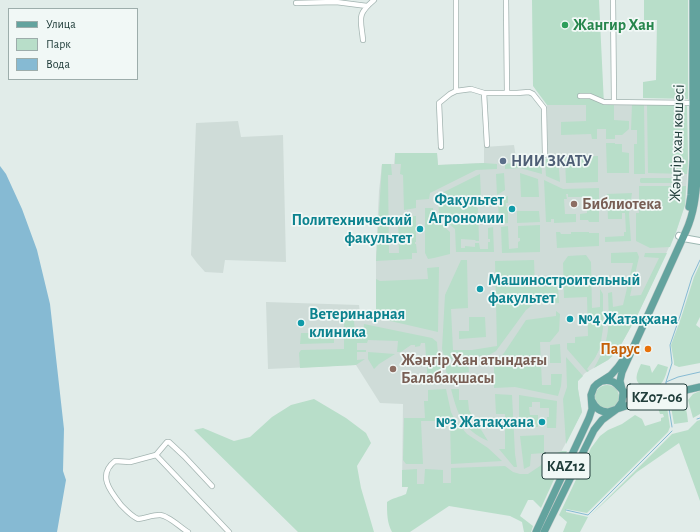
<!DOCTYPE html>
<meta charset="utf-8">
<style>
body{margin:0}
#map{position:relative;width:700px;height:532px;overflow:hidden;background:#e1ece9;font-family:"Alegreya Sans",sans-serif}
canvas{display:block}
.legend{position:absolute;left:8px;top:8px;width:130px;height:72px;box-sizing:border-box;background:#f1f8f6;border:1px solid #9dadab;margin:0;padding:5px 7px;list-style:none;font-size:12px;color:#203d3a}
.legend li{display:flex;align-items:center;gap:8px;height:20px}
.legend b{width:20px;border:1px solid #9dadab}
</style>
<div id="map">
<canvas width="700" height="532"></canvas>
<ul class="legend">
<li><b style="height:5px;background:#63a39e"></b>Улица</li>
<li><b style="height:11px;background:#b8dec9"></b>Парк</li>
<li><b style="height:11px;background:#86bad3"></b>Вода</li>
</ul>
</div>
<script>
const c = document.querySelector('canvas').getContext('2d');
c.lineJoin = 'round';
function fillPath(path, color) { c.fillStyle = color; c.fill(path, 'evenodd'); }
function strokePath(path, color, width, dash) { c.strokeStyle = color; c.lineWidth = width; c.lineCap = dash ? 'butt' : 'round'; c.setLineDash(dash || []); c.stroke(path); }
function write(font, color, halo, rows, align = 'center') {
  c.font = font + ' "Alegreya Sans",sans-serif'; c.lineWidth = 3.5; c.setLineDash([]); c.textBaseline = 'middle'; c.strokeStyle = halo; c.fillStyle = color; for (const [text, x, y, turn = 0] of rows) {
    c.save(); c.translate(x, y); c.rotate((+turn || 0) * Math.PI / 180); c.textAlign = isNaN(turn) ? turn : align; if (halo) c.strokeText(text, 0, 0); c.fillText(text, 0, 0); c.restore();
  }
}
fillPath(new Path2D(`
 M547 105H687L688 163 685 205 676 232 638 314 617 352 608 360 585 373 578 381V389L582 412 549 475 513 483 402 487 403 404 380 403 356 365 268 369 266 302 359 305 360 314 376 309V255L379 191 382 164H394L395 153H437L438 165 484 163V147L514 145 516 158 548 157Z
 M238 121 241 137 283 135 286 262 225 260 223 273 205 272 197 263 191 255 196 123Z`), '#cfdcd8');
fillPath(new Path2D(`
 M532 0H599L604 105H614V120L629 121V129L622 135H615V139H606V129H597V139H592L591 134 561 135V122L586 121V105H547L533 86Z
 M644 0H688V99L643 98V82L656 80 657 20H644Z
 M632 105H644L645 174H634V144H637V130H631Z
 M647 105H687L688 163 687 174 648 173Z
 M606 143H615V144H622V152L629 153V173H607Z
 M395 153H437L438 165 484 163 497 164V169L476 170 430 193 429 199 416 200V208L404 210 403 175 400 174 401 164H395Z
 M598 156V182L566 183 565 157Z
 M541 157 542 174 520 168 505 169V164L513 163V158Z
 M548 157 549 158 558 157 560 182 546 176 545 160Z
 M382 164H391L392 175H388L389 253H399L398 217 416 216V242H415V244H416L417 253H412V259L376 261Z
 M504 173 505 190 497 195 496 174Z
 M520 173 538 179 539 197H521Z
 M480 174 481 196 478 197V203L476 204 477 208H478L479 241H476L475 240 461 239V248H465V246L475 247V243H479L480 249H488V242H490V239H488V228L493 227 494 252H456L455 229 439 215 438 195Z
 M641 178H682V183H641L640 182V179Z
 M544 180 563 189 599 188V206L594 207V210H599V222H589L588 220H580V214L587 213V209L583 210V197H568V194H566L567 199H564L565 214H576V222L554 223V219H551V222H546Z
 M639 186H686L685 205 676 232 670 247 650 248 636 241V213H639Z
 M632 193 629 214 631 241 605 242V237L624 236V232H626L625 213H622V219H608L607 194Z
 M508 196V203H506V207H508V223L499 224 498 200Z
 M425 208H433L434 218 450 232V254L434 258 428 259 425 253Z
 M517 211H539L540 222 517 223Z
 M540 225V252L502 253 501 227 508 226 509 249 518 248V242L520 241V238H518V226Z
 M556 232H560L561 234H571V232H589V233H599V246L557 248Z
 M637 252 639 257 630 296 641 295 659 258 644 257 645 253H667L638 314 617 352 608 360 594 368C611 340 609 324 608 293L612 292 613 307 623 305 633 263H611V253Z
 M586 255 591 262 592 308 600 307V289L603 294V328L600 348 595 358 587 369 589 371 587 372 567 349V343H575V337L588 336 587 297 564 298 563 263 568 256Z
 M461 260H467L468 308 451 309 453 350H472L497 346 495 261 534 260 535 287 558 286 559 303 534 304 526 310 496 351 489 355 445 360 442 349 445 295Z
 M700 264V317L696 325 700 328V363L679 367 674 365V362L671 345 681 318 694 277Z
 M439 267 438 332 360 314 376 309V279L380 281 428 279 427 268Z
 M556 311 560 314 559 331 550 342H540L542 385H551V374H562L561 386 558 396 515 387 494 388V359L500 358 504 353 526 320 556 316Z
 M469 317H485L486 337 459 339V331H469Z
 M344 319 354 320 355 335H363L364 324 432 338 437 342 438 354 444 383 428 384 425 343H421L420 346 415 347V345H411L401 352H397L398 341 368 340 367 343H357V350H366V352H357V360L365 359 356 365 300 368 299 353 301 350 344 349Z
 M324 329H334V343L300 344 301 333H323Z
 M560 344 561 363H550V345Z
 M368 352 395 354 379 364 374 369 368 359Z
 M566 357 583 376 578 381V389L582 412 566 444 563 399 567 387Z
 M468 361 469 372 459 373V384H450L445 368 447 365Z
 M641 364 650 366 652 373 658 364 668 367C665 378 663 386 651 390 634 384 634 379 641 364Z
 M595 397a12 12 0 1 1 24 0a12 12 0 1 1-24 0Z
 M446 389 451 412 455 420 467 434 488 448 502 461 451 464 450 421H421L423 464H406L403 460 404 418H425L424 401H428V390Z
 M451 389H459V400H468L469 410 488 441C462 429 458 415 451 389Z
 M700 391V414L693 418 688 400 693 394Z
 M495 394 512 395 515 454 517 467H514L499 449H505V414H496Z
 M519 395 557 401 556 428H547V417H549V408H540V402H532V407H529L530 415H538V427H536L535 422 519 423Z
 M314 399 346 418 366 433 371 443 357 466 361 488 374 532H298L194 430 203 428 234 441 250 437 272 417 291 405Z
 M666 400 670 427 668 432 587 513 566 509V512L588 517 580 532H563L567 522 559 515 563 507 591 448 600 436 608 430 622 424 635 415 642 419 645 426 661 421V418L664 417 663 414H660L656 402Z
 M684 400 687 414 688 422 674 424 670 401 679 402Z
 M700 420V501L679 443 637 472 591 515 672 434 688 430 697 421Z
 M544 435V453L531 454 530 466 524 469 520 436Z
 M562 451H567L541 508 533 500H528L520 516 533 526 531 532H524L522 522 510 516 449 506 410 532H392C387 523 387 513 387 502 392 498 400 497 406 494L408 487H402V470L417 469V484H424L425 469 443 470V483H451V468L505 466 513 472 520 474H528L540 466 549 456Z`), '#b8dec9');
fillPath(new Path2D(`
 M0 166 6 174 22 209 37 250 50 304 64 429 63 471 66 480 57 532H0Z`), '#86bad3');
strokePath(new Path2D(`
 M666 382 672 363 670 345 680 316 692 277 700 260
 M666 385V382L678 377 700 372
 M668 402 672 427
 M697 419 700 418
 M566 510 588 515 672 431`), '#86bad3', 1);
const street = new Path2D(`
 M456 0V91
 M506 0 507 93
 M613 0 614 102
 M296 3 336 2 367 6
 M363 40C361 19 356 15 374 0
 M484 93 487 145
 M580 96H590L604 102 694 103
 M441 147 439 103 450 94 456 91 471 89 484 93H517L529 92 533 94 544 108 545 155
 M156 455 229 532
 M188 532C181 528 168 515 160 515 152 515 146 518 138 519 131 516 126 510 121 505 110 491 97 475 115 461L130 462 156 455 167 442H169L184 456 212 486`);
const secondary = new Path2D(`
 M679 236 683 238 700 241`);
const primary = new Path2D(`
 M689 207 691 195 693 159V0
 M602 381C618 378 618 390 629 395 635 398 642 396 648 395
 M592 401C595 408 600 412 608 412L647 399 700 387
 M536 532 589 418 592 409 591 395 594 387 597 384 611 375 618 367 623 360
 M544 532 594 430 602 420 617 409 622 402 623 393 620 381 622 372 686 231C695 211 696 192 698 170V0`);
strokePath(street, '#a3b4b1', 6);
strokePath(secondary, '#9eb8b3', 8);
strokePath(primary, '#c1c9c8', 8);
strokePath(street, '#fff', 4.5);
strokePath(secondary, '#fff', 6);
strokePath(primary, '#63a39e', 7);
for (const [x, y, r, color] of [
 [565,25,4,"#2e9e5b"],
 [503,161,4,"#5c6f8a"],
 [574,204,4,"#8d6e63"],
 [512,209,4,"#0f9aa8"],
 [420,229,4,"#0f9aa8"],
 [480,289,4,"#0f9aa8"],
 [570,319,4,"#0f9aa8"],
 [301,323,4,"#0f9aa8"],
 [648,349,4,"#e8710a"],
 [393,369,4,"#8d6e63"],
 [542,422,4,"#0f9aa8"]
]) { const dot = new Path2D(); dot.arc(x, y, r, 0, 2 * Math.PI); c.fillStyle = color; c.fill(dot); strokePath(dot, '#f1f8f6', 1.5); }
for (const [x, y, w] of [
 [657,397,60],
 [566,466,48]
]) { const box = new Path2D(); box.roundRect(x - w / 2, y - 13, w, 26, 3); c.fillStyle = '#f1f8f6'; c.fill(box); strokePath(box, '#203d3a', 1); }
write('bold 15px', '#203d3a', null, [
 ["KZ07-06",657,397],
 ["KAZ12",566,466]
]);
write('bold 16px', '#27864d', '#f1f8f6', [
 ["Жангир Хан",573,25]
], 'left');
write('16px', '#203d3a', '#f1f8f6', [
 ["Жәңгір хан көшесі",677,143,-88]
]);
write('bold 16px', '#4e5e75', '#f1f8f6', [
 ["НИИ ЗКАТУ",511,161]
], 'left');
write('bold 16px', '#0d838f', '#f1f8f6', [
 ["Факультет",504,200],
 ["Агрономии",504,218],
 ["Политехнический",412,220],
 ["факультет",412,238],
 ["Машиностроительный",488,280,"left"],
 ["факультет",488,298,"left"],
 ["Ветеринарная",309,314,"left"],
 ["клиника",309,332,"left"],
 ["№4 Жатақхана",578,319,"left"],
 ["№3 Жатақхана",534,422]
], 'right');
write('bold 16px', '#785e54', '#f1f8f6', [
 ["Библиотека",582,204],
 ["Жәңгір Хан атындағы",401,360],
 ["Балабақшасы",401,378]
], 'left');
write('bold 16px', '#c56008', '#f1f8f6', [
 ["Парус",640,349]
], 'right');
</script>
